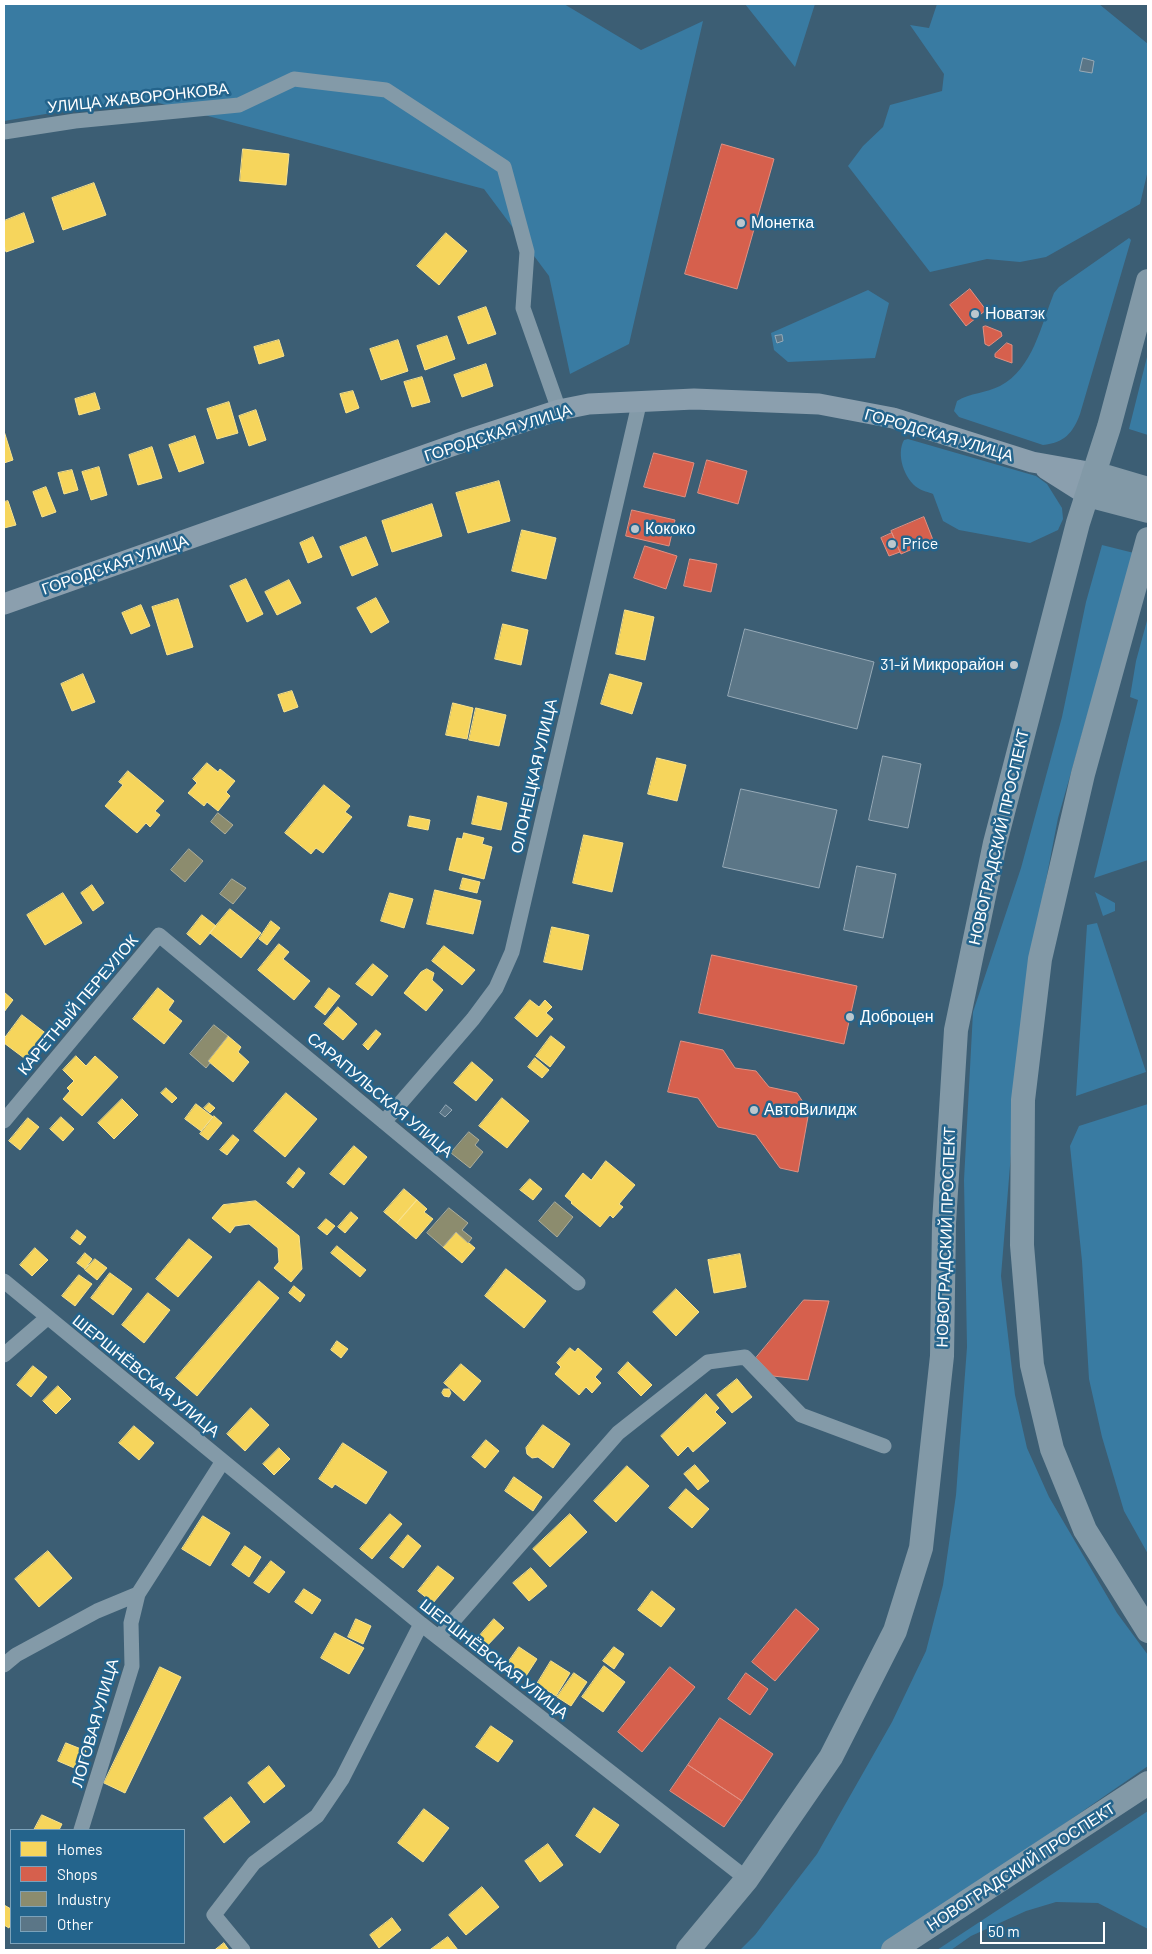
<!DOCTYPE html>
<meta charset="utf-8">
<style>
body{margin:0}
#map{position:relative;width:1152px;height:1954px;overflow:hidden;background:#3c5e74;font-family:Barlow,sans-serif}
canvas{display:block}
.frame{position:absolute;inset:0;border:5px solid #fff;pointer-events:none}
.legend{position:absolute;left:10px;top:1829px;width:175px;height:115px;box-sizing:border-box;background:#24648c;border:1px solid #7ca2ba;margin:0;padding:6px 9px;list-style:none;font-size:15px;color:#fff}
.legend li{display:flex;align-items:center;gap:10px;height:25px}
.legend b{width:25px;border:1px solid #7ca2ba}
.scale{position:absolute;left:980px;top:1922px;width:125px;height:22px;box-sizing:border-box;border:2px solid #fff;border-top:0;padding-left:6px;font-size:15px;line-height:18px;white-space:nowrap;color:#fff;-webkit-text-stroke:4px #24648c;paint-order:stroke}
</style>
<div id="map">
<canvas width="1152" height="1954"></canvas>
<div class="frame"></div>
<ul class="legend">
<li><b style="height:14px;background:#f6d55c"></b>Homes</li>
<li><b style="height:14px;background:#d6604d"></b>Shops</li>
<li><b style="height:14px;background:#8c8c6e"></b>Industry</li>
<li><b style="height:14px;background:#5b7687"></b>Other</li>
</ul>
<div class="scale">50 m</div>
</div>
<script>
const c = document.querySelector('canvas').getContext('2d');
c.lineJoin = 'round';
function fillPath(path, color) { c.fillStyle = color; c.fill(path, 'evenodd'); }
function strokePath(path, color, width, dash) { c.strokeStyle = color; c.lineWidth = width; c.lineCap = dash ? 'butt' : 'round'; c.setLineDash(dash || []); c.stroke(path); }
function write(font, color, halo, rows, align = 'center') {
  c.font = font + ' Barlow,sans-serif'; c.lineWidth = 5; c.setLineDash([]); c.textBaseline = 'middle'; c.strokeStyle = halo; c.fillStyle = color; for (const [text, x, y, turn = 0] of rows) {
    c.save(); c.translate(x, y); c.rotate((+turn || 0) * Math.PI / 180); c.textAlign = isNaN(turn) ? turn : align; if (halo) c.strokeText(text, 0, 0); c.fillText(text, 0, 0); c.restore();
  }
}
fillPath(new Path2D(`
 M4 4H564L641 50 703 21 629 344 570 374 549 276 484 189 140 98 4 121Z
 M745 4H815L795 67Z
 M937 4H1099L1148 44V170L1140 204 1046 257 1020 262 987 259 930 272 848 166 863 146 883 127 890 105 942 91 944 74 910 25 929 28Z
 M1129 238 1131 240 1080 414C1073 433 1064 443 1043 445L959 417 954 411 957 401C970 393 986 393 1000 386 1033 369 1041 325 1054 293L1059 287Z
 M868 290 889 303 875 358 788 362 774 350 771 333Z
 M1148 353V435L1129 429Z
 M908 439 1036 476 1047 484 1062 508 1063 519 1058 530 1030 543 959 530 943 521 933 494C929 492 922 491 918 488 904 479 896 454 904 440Z
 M1102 545 1134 553 1058 818 1041 906 1022 1019 1001 1276 1015 1395 1027 1448 1049 1497 1117 1613 1148 1655V1766L882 1950H740L755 1935 817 1854 892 1722 926 1651 943 1585 956 1495 967 1347 964 1180 973 1012 1021 868 1062 717 1086 602Z
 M1148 617V860L1094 878 1138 700 1130 697 1136 661Z
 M1095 892 1115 903V911L1103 916Z
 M1097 923 1146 1072 1076 1096 1087 925Z
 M1148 1104V1554L1124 1511 1102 1437 1089 1379 1082 1261 1070 1146 1079 1126Z
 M1148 1811V1929L1098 1903 1056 1902 1026 1911 971 1936 951 1950H937Z`), '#397ba2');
const homes = new Path2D(`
 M243 149 289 154 286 185 240 181Z
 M94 183 106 215 63 230 52 198Z
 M24 213 34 242 6 252 4 245V221Z
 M446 233 467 251 439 285 417 266Z
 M486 307 496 334 468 344 458 317Z
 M447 336 455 359 425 370 417 346Z
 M279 340 284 356 259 364 254 347Z
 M398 340 408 371 381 380 370 349Z
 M486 364 493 386 462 397 454 375Z
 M422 377 430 402 412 407 404 382Z
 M353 391 359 408 346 413 340 394Z
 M95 393 100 409 79 415 75 399Z
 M229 402 238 433 217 439 207 409Z
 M256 410 266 440 249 446 239 416Z
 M4 431 13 460 4 463Z
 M195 436 204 463 179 472 169 445Z
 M152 447 162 478 138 485 129 455Z
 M99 467 107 495 91 500 82 472Z
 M72 470 78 490 64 494 58 473Z
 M499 481 510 521 468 533 456 493Z
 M46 487 56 512 42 517 33 492Z
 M8 501 16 525 4 528V502Z
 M432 504 442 536 392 552 382 521Z
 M522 530 556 538 546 579 512 571Z
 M313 537 322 557 308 563 300 543Z
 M366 537 378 565 352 576 340 547Z
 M246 579 263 614 247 622 230 586Z
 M289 580 301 603 277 615 265 592Z
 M376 598 389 622 371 633 357 608Z
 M178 599 193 647 167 655 152 607Z
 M141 605 150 626 131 634 122 613Z
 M625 610 654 617 645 660 616 654Z
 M503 624 528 630 521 665 495 659Z
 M83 674 95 702 72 711 61 684Z
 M610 674 642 683 632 714 601 704Z
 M292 691 298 707 284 712 278 695Z
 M453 703 473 708 467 739 446 735Z
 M476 708 506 715 499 746 469 740Z
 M657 758 686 765 677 801 648 794Z
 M207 763 218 772 220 769 235 781 226 792 230 796 218 811 207 802 204 806 188 793 197 783 193 779Z
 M128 771 164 801 155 811 160 815 150 827 146 823 137 833 105 806 123 785 119 782Z
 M324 785 350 806 345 812 352 817 323 853 316 848 311 854 285 833Z
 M478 796 507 803 501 830 472 824Z
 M410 816 430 820 428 830 408 826Z
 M464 833 484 838 482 844 492 847 484 879 449 870 457 838 462 839Z
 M584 835 623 843 612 892 573 883Z
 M463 878 480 882 477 893 460 889Z
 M92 885 104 903 93 911 81 893Z
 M435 890 481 901 473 934 427 924Z
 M63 893 82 923 45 945 27 915Z
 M390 893 413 899 404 928 381 921Z
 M230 909 261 933 241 958 210 933Z
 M202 915 216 926 200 945 187 934Z
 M271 921 280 928 267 945 259 939Z
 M552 927 589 935 582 970 544 962Z
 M279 944 289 952 283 959 310 981 294 1000 258 970Z
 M444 946 475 970 462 985 432 961Z
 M373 964 388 976 372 996 356 984Z
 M427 969 434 973 432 980 443 990 426 1011 404 993 421 972Z
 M158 988 174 1001 168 1010 182 1021 164 1044 133 1019Z
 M329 988 340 996 325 1015 315 1007Z
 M4 992 13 1000 4 1012Z
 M530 1000 539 1007 545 1000 552 1007 546 1013 553 1019 537 1037 515 1018Z
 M338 1007 357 1024 343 1040 324 1024Z
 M22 1015 48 1035 28 1061 4 1043V1039Z
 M376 1030 381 1034 368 1050 363 1045Z
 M228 1036 241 1047 238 1052 249 1062 233 1082 208 1061Z
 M551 1036 565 1047 550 1067 536 1056Z
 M76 1056 86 1066 95 1056 118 1077 82 1116 63 1099 70 1091 67 1088 74 1081 63 1070Z
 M535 1058 549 1070 542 1078 528 1067Z
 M472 1062 493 1080 476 1101 454 1083Z
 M166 1088 177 1098 172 1103 161 1093Z
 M286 1093 317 1119 285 1157 254 1131Z
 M502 1098 529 1121 507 1148 479 1126Z
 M122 1099 138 1115 114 1139 98 1123Z
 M209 1103 215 1108 210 1113 204 1108Z
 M196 1104 213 1117 201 1131 185 1119Z
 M214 1116 222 1123 208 1140 200 1134Z
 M61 1117 74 1129 63 1141 50 1129Z
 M28 1118 39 1127 20 1150 9 1141Z
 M233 1135 239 1140 227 1155 220 1150Z
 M354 1146 367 1157 344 1185 330 1174Z
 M606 1161 635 1185 619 1204 623 1207 613 1218 610 1215 600 1227 571 1203 572 1202 565 1196 583 1173 591 1180Z
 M299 1168 305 1173 293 1188 287 1183Z
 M530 1179 542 1189 533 1200 520 1190Z
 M404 1189 417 1200 397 1223 384 1212Z
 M417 1200 427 1209 424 1212 433 1219 416 1239 397 1223Z
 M256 1201 299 1236 302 1269 291 1282 274 1268 279 1262 278 1248 249 1224 235 1226 230 1233 212 1218 223 1205Z
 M351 1212 358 1218 345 1233 338 1227Z
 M326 1219 335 1226 327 1235 318 1228Z
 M77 1230 86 1237 80 1245 71 1238Z
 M456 1232 475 1248 462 1263 443 1247Z
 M189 1239 212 1257 178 1297 156 1279Z
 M337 1246 366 1270 360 1277 331 1253Z
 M35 1248 48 1260 32 1276 20 1265Z
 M85 1253 92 1259 85 1269 77 1263Z
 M740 1254 746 1287 714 1293 708 1260Z
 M95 1259 107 1268 97 1280 85 1270Z
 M506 1269 546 1301 524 1328 485 1296Z
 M110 1273 132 1289 113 1315 91 1298Z
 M79 1275 92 1284 75 1306 62 1296Z
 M259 1281 279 1298 197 1396 176 1378Z
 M294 1286 305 1295 300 1302 289 1293Z
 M676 1289 699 1312 676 1336 653 1312Z
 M148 1293 170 1310 144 1343 122 1325Z
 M337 1341 348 1349 341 1358 331 1350Z
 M570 1348 575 1352 578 1348 602 1369 595 1377 601 1383 592 1393 586 1387 579 1395 555 1374 561 1367 557 1363Z
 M628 1362 652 1385 641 1396 618 1373Z
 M461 1364 481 1381 464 1401 444 1383Z
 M33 1366 47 1377 31 1397 17 1385Z
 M737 1379 752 1397 732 1413 717 1395Z
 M58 1386 71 1399 56 1414 43 1401Z
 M444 1389H449L451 1393 449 1397 444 1396 442 1393Z
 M706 1394 719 1408 715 1412 726 1423 693 1452 688 1446 678 1456 661 1436Z
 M251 1408 269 1425 245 1451 227 1434Z
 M543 1425 570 1444 553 1468 538 1457 532 1458 527 1454 526 1448Z
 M134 1426 154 1443 139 1460 119 1443Z
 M486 1440 499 1451 485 1468 472 1457Z
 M343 1443 387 1472 366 1504 335 1484 332 1488 319 1479Z
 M279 1448 290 1459 274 1475 263 1464Z
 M695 1465 709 1481 698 1490 684 1474Z
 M627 1466 649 1486 616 1522 594 1501Z
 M514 1477 542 1497 533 1511 505 1491Z
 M686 1489 709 1509 692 1528 669 1508Z
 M390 1514 402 1524 372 1559 360 1549Z
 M570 1514 587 1532 550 1567 533 1549Z
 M203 1516 230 1533 210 1566 182 1549Z
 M408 1535 421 1546 403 1568 390 1558Z
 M245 1546 261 1557 249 1577 232 1565Z
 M48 1551 72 1578 39 1607 15 1579Z
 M271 1561 285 1572 269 1593 254 1583Z
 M438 1566 454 1578 433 1603 418 1591Z
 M531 1568 547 1586 529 1601 513 1583Z
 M304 1589 321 1600 312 1614 295 1602Z
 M652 1591 675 1609 661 1627 638 1610Z
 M356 1619 371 1626 363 1644 348 1637Z
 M494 1619 504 1628 484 1649 475 1641Z
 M335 1633 364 1648 349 1674 321 1658Z
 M519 1647 537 1659 526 1676 507 1664Z
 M614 1647 624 1654 614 1669 603 1661Z
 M551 1661 570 1673 556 1696 537 1684Z
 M604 1666 625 1682 603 1712 582 1697Z
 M160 1667 181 1677 125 1793 104 1783Z
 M574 1673 587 1682 571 1706 557 1697Z
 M491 1726 513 1741 498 1762 476 1747Z
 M66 1743 86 1751 79 1770 58 1761Z
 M269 1766 285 1786 264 1803 248 1783Z
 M231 1797 250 1822 224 1843 204 1818Z
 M594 1808 619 1825 600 1853 576 1836Z
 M424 1809 449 1828 423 1862 398 1843Z
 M42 1815 62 1824 59 1830H34Z
 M548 1844 563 1865 540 1882 525 1861Z
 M482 1887 499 1907 466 1935 449 1915Z
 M4 1905 11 1909V1922L9 1928 4 1925Z
 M392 1918 401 1930 379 1948 370 1935Z
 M448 1937 458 1950H430Z
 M224 1943 229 1950H215Z`);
fillPath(homes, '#f6d55c');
strokePath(homes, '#f9e28d', 1);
const shops = new Path2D(`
 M722 144 774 159 737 289 685 274Z
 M970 289 986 310 966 326 950 305Z
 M986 326 1001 332 1002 336 989 346 985 344 983 327Z
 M1007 343 1012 345V363L995 357V354Z
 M654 453 694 463 685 497 644 487Z
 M707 460 747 471 738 504 698 493Z
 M632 510 675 520 669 546 626 536Z
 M924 517 933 540 901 554 891 531Z
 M892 533 900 552 889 556 881 538Z
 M645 546 677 556 666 589 634 578Z
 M690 559 717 564 711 592 684 586Z
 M712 955 857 986 844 1044 699 1013Z
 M681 1041 723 1050 735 1068 756 1071 769 1087 797 1093 809 1111 798 1172 780 1168 756 1135 718 1127 698 1098 668 1092Z
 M804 1300 829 1301 808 1380 773 1376 756 1358Z
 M796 1609 819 1629 775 1681 752 1662Z
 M670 1667 695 1687 642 1752 618 1732Z
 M746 1673 768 1689 750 1715 728 1699Z
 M720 1718 773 1754 742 1801 688 1765Z
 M688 1765 742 1801 724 1827 670 1791Z`);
fillPath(shops, '#d6604d');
strokePath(shops, '#e29082', 1);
const industry = new Path2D(`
 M218 813 233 825 225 834 211 822Z
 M189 849 203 861 185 882 171 870Z
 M232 879 246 888 233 904 220 894Z
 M214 1025 228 1036 208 1061 210 1063 206 1068 190 1054Z
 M469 1132 479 1140 475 1145 483 1152 470 1168 451 1153Z
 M555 1202 573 1217 557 1237 539 1221Z
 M449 1208 468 1223 462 1230 472 1238 468 1243 456 1232 443 1247 427 1233Z`);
fillPath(industry, '#8c8c6e');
strokePath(industry, '#aeae9a', 1);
const building = new Path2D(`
 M1083 58 1094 61 1092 73 1080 71Z
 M782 335 783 341 777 343 775 336Z
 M745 629 874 662 857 729 728 696Z
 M883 756 921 764 908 828 869 820Z
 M741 789 837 810 819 888 723 867Z
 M857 866 896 874 883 938 844 930Z
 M446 1105 452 1110 445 1117 440 1113Z`);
fillPath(building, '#5b7687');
strokePath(building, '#97aab7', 1);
strokePath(new Path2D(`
 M4 132 75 121 239 105 294 79 386 90 504 167 527 252 523 308 559 410
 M4 1121 159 935 578 1283
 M384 1122 473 1019 496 988 512 952 640 400
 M4 1281 421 1624 747 1879
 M4 1355 47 1318
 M439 1637 618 1433 708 1362 745 1357 801 1415 884 1446
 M4 1665 16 1655 97 1611 138 1594 223 1461
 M81 1830 132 1666 131 1623 138 1594
 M243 1950 214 1915 254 1863 317 1816 342 1779 421 1624`), '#839aa8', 15);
strokePath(new Path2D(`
 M1046 469 1087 495
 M4 604 471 439 559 410 589 404 694 399 819 404 893 418 1032 462 1094 473`), '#8b9fae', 21);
strokePath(new Path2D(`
 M1094 473 1148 489
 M1087 495 1148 511
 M1148 539 1083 774 1040 959 1023 1100 1022 1245 1032 1365 1052 1449 1085 1530 1148 1631
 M688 1950 747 1879 831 1757 895 1631 921 1548 942 1356 944 1223 956 1030 995 843 1078 523 1109 427 1148 281
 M893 1950 1148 1783`), '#8299a7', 24);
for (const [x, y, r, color] of [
 [741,223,5,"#bbc7ce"],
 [975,314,5,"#bbc7ce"],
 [635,529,5,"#bbc7ce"],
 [892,544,5,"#bbc7ce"],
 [1014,665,5,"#bbc7ce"],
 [850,1017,5,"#bbc7ce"],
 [754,1110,5,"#bbc7ce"]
]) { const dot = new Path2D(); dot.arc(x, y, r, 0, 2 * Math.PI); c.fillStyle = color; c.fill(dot); strokePath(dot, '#24648c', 2); }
write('16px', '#fff', '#24648c', [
 ["УЛИЦА ЖАВОРОНКОВА",138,98,-6],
 ["ГОРОДСКАЯ УЛИЦА",498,433,-18],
 ["ГОРОДСКАЯ УЛИЦА",939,435,16],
 ["ГОРОДСКАЯ УЛИЦА",115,565,-19],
 ["ОЛОНЕЦКАЯ УЛИЦА",534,776,-77],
 ["НОВОГРАДСКИЙ ПРОСПЕКТ",999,837,-77],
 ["КАРЕТНЫЙ ПЕРЕУЛОК",78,1005,-50],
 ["САРАПУЛЬСКАЯ УЛИЦА",380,1095,40],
 ["НОВОГРАДСКИЙ ПРОСПЕКТ",946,1237,-88],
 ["ШЕРШНЁВСКАЯ УЛИЦА",146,1376,39],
 ["ШЕРШНЁВСКАЯ УЛИЦА",494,1659,38],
 ["ЛОГОВАЯ УЛИЦА",95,1723,-74],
 ["НОВОГРАДСКИЙ ПРОСПЕКТ",1021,1867,-33]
]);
write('16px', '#fff', '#24648c', [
 ["Монетка",751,223],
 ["Новатэк",985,314],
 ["Кококо",645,529],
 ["Price",902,544],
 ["31-й Микрорайон",1004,665,"right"],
 ["Доброцен",860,1017],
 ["АвтоВилидж",764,1110]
], 'left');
</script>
